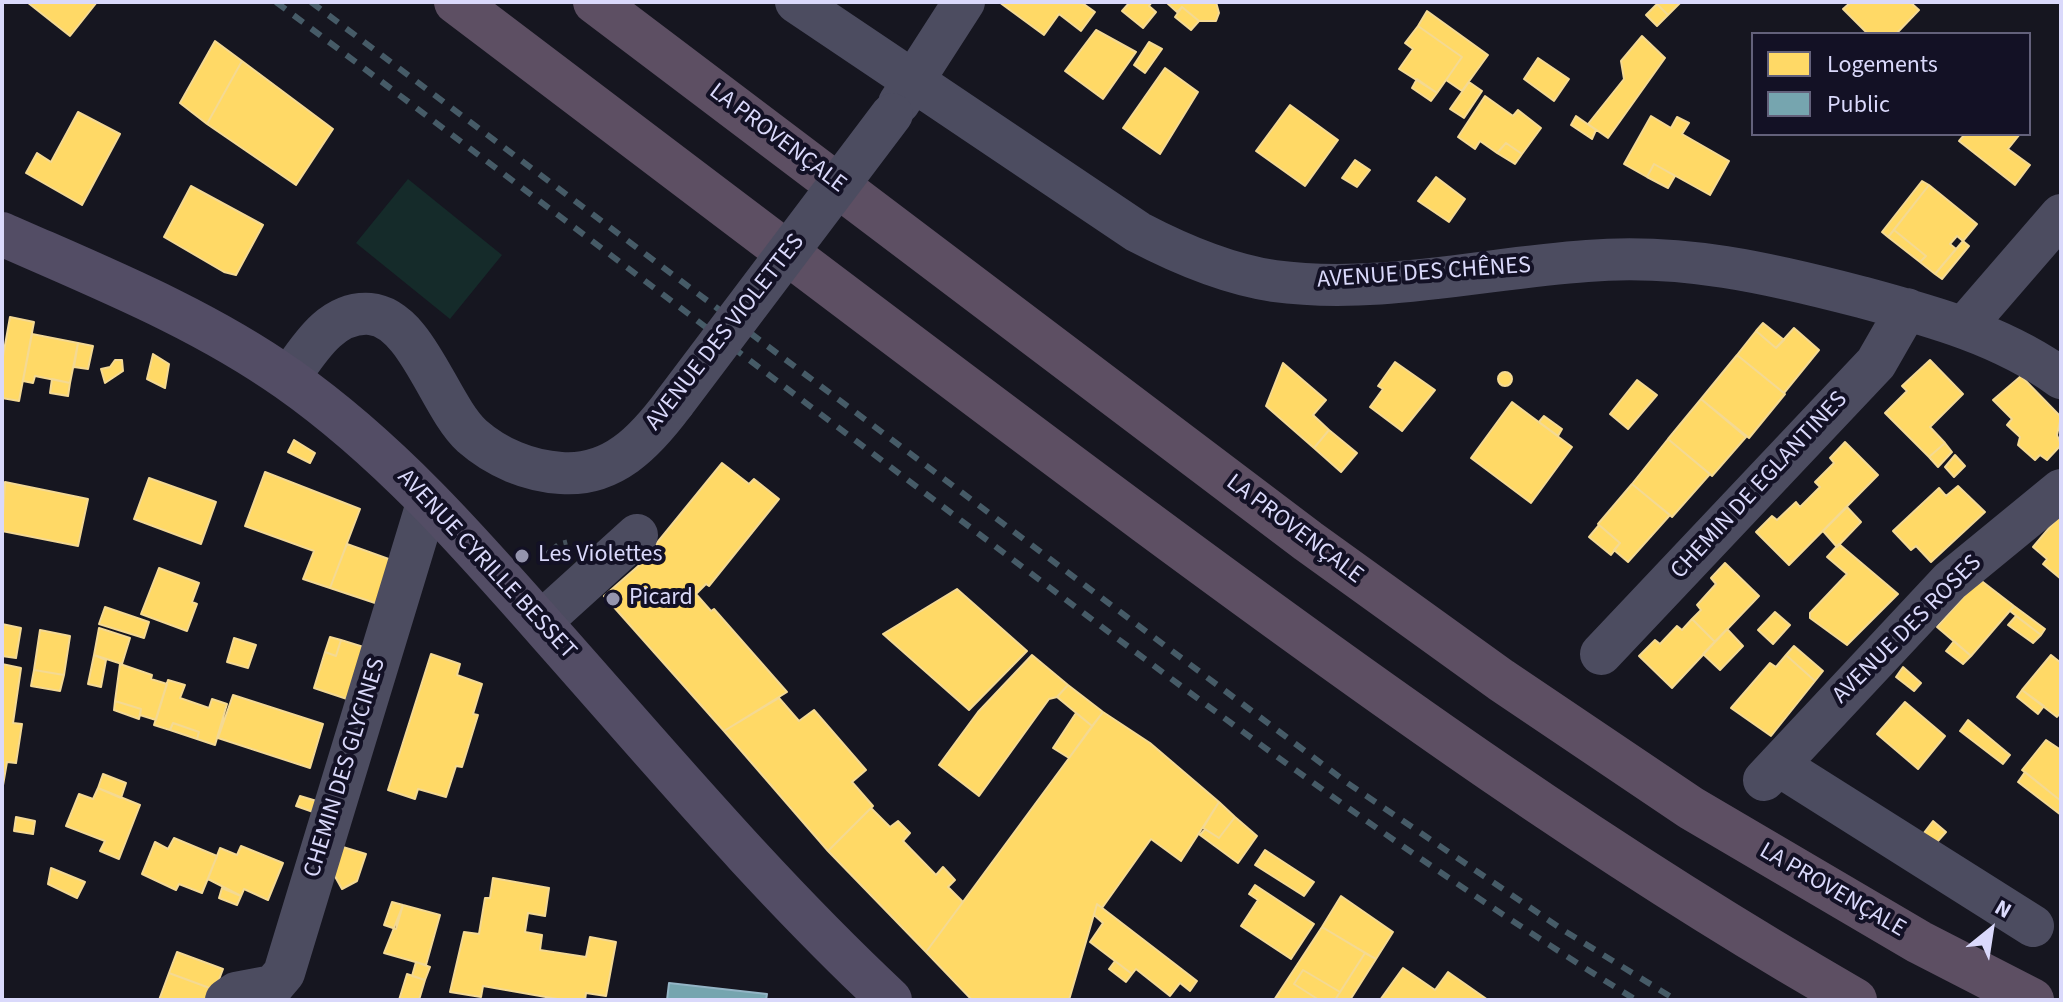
<!DOCTYPE html>
<meta charset="utf-8">
<style>
body{margin:0}
#map{position:relative;width:2063px;height:1002px;overflow:hidden;background:#161620;font-family:"Source Sans 3",sans-serif}
canvas{display:block}
.frame{position:absolute;inset:0;border:4px solid #dad9fb;pointer-events:none}
.legend{position:absolute;left:1751px;top:32px;width:280px;height:104px;box-sizing:border-box;background:#131125;border:2px solid #63617b;margin:0;padding:10px 14px;list-style:none;font-size:24px;color:#dad9fb}
.legend li{display:flex;align-items:center;gap:16px;height:40px}
.legend b{width:40px;border:2px solid #63617b}
.north{position:absolute;left:1951px;top:890px;width:80px;height:80px;-webkit-text-stroke:6px #131125;paint-order:stroke;rotate:30deg;font-size:22px;font-weight:700;line-height:32px;text-align:center;color:#dad9fb}
.north::after{content:'';display:block;margin:auto;width:28px;height:36px;background:#dad9fb;clip-path:polygon(50% 0,100% 100%,50% 72%,0 100%)}
</style>
<div id="map">
<canvas width="2063" height="1002"></canvas>
<div class="frame"></div>
<ul class="legend">
<li><b style="height:22px;background:#ffd966"></b>Logements</li>
<li><b style="height:22px;background:#76a5af"></b>Public</li>
</ul>
<div class="north">N</div>
</div>
<script>
const c = document.querySelector('canvas').getContext('2d');
c.lineJoin = 'round';
function fillPath(path, color) { c.fillStyle = color; c.fill(path, 'evenodd'); }
function strokePath(path, color, width, dash) { c.strokeStyle = color; c.lineWidth = width; c.lineCap = dash ? 'butt' : 'round'; c.setLineDash(dash || []); c.stroke(path); }
function write(font, color, halo, rows, align = 'center') {
  c.font = font + ' "Source Sans 3",sans-serif'; c.lineWidth = 8; c.setLineDash([]); c.textBaseline = 'middle'; c.strokeStyle = halo; c.fillStyle = color; for (const [text, x, y, turn = 0] of rows) {
    c.save(); c.translate(x, y); c.rotate((+turn || 0) * Math.PI / 180); c.textAlign = isNaN(turn) ? turn : align; if (halo) c.strokeText(text, 0, 0); c.fillText(text, 0, 0); c.restore();
  }
}
fillPath(new Path2D(`
 M408 179 502 255 450 319 356 243Z`), '#152b2a');
const homes = new Path2D(`
 M27 2H97L70 36Z
 M999 2H1081L1095 12 1081 31 1059 14 1044 35Z
 M1130 2H1152L1149 6 1156 12 1143 28 1122 11Z
 M1166 2H1216L1219 13 1216 21H1199L1182 7 1177 12Z
 M1655 2H1681L1668 15Z
 M1851 2H1910L1919 10 1896 34H1868L1843 9Z
 M1657 4 1668 15 1657 26 1646 15Z
 M1182 7 1199 21 1191 30 1175 17Z
 M1427 11 1488 55 1462 91 1446 80 1462 57 1418 26Z
 M1418 26 1462 57 1437 93 1399 69 1413 49 1405 43Z
 M1096 30 1136 52 1103 99 1065 71Z
 M1642 36 1665 58 1608 138 1588 124 1624 79 1621 61Z
 M215 41 242 61 207 124 180 103Z
 M1149 42 1162 49 1145 73 1134 65Z
 M1538 58 1569 79 1554 101 1524 79Z
 M242 61 333 129 296 185 207 124Z
 M1165 68 1198 92 1160 154 1123 128Z
 M1417 79 1437 93 1431 101 1412 88Z
 M1469 82 1482 91 1464 118 1450 109Z
 M1485 96 1513 116 1518 110 1541 128 1522 154 1506 143 1497 153 1480 141 1475 149 1458 137Z
 M1290 105 1338 140 1305 186 1256 151Z
 M78 112 120 134 82 205 26 173 37 153 51 162Z
 M1576 116 1596 130 1592 139 1571 125Z
 M1651 116 1671 128 1677 117 1689 123 1682 134 1729 161 1710 195 1654 164 1647 177 1624 164Z
 M1965 134H2020L2008 149 2030 165 2015 185 1959 141Z
 M1506 143 1522 154 1515 164 1497 153Z
 M1355 160 1370 170 1357 187 1342 178Z
 M1654 164 1675 176 1668 188 1647 177Z
 M1436 177 1465 199 1449 222 1418 201Z
 M1922 181 1929 185 1888 237 1882 232Z
 M1929 185 1977 224 1963 241 1957 236 1950 244 1956 249 1935 274 1920 262 1926 256 1894 230Z
 M191 186 263 225 236 275 224 272 164 237Z
 M1894 230 1926 256 1920 262 1888 237Z
 M1963 241 1969 246 1942 279 1935 274Z
 M10 317 34 322 19 401 2 398V362Z
 M1763 323 1784 340 1776 348 1756 331Z
 M1794 328 1819 350 1784 393 1737 355 1756 331 1776 348Z
 M32 334 78 343 70 383 35 376 33 383 23 381Z
 M78 343 93 346 88 369 74 367Z
 M153 354 169 364 165 388 147 379Z
 M1737 355 1785 394 1749 438 1701 399Z
 M115 360H122L123 371 105 383 101 369 110 367Z
 M1930 360 1963 394 1930 427 1945 443 1929 457 1885 413 1907 391 1902 386Z
 M1395 362 1435 390 1402 431 1370 407 1383 389 1378 386Z
 M1283 363 1326 400 1313 415 1329 430 1314 448 1266 406Z
 M1498 379a7 7 0 1 1 14 0a7 7 0 1 1-14 0Z
 M2021 376 2061 417 2057 435 2061 445 2047 460 2040 455 2035 460 2018 445 2020 437 2007 425 2012 419 1993 400Z
 M52 379 70 383 68 396 50 393Z
 M1637 380 1657 395 1628 429 1610 414Z
 M1701 399 1746 437 1712 476 1668 439Z
 M1512 402 1572 447 1531 503 1471 458Z
 M1544 416 1562 429 1558 436 1539 422Z
 M1329 430 1357 453 1341 472 1314 448Z
 M1668 439 1710 474 1672 517 1632 484Z
 M294 440 315 453 310 463 288 452Z
 M1845 442 1878 475 1789 565 1756 532 1772 516 1777 520 1796 502 1800 507 1820 487 1815 482 1834 463 1830 458Z
 M1945 443 1952 452 1938 467 1929 457Z
 M1955 455 1965 466 1954 477 1945 467Z
 M722 463 749 484 754 479 779 499 709 586 706 584 696 594 711 611 714 609 787 692 724 731 604 596 660 547 656 544Z
 M265 472 360 509 330 588 303 579 314 551 245 526Z
 M149 478 216 502 201 544 134 519Z
 M5 482 88 499 78 546 2 531Z
 M1632 484 1670 515 1628 562 1614 550 1620 543 1598 524Z
 M1958 486 1985 512 1931 562 1916 546 1911 550 1893 531 1939 488 1946 496Z
 M1847 507 1861 522 1837 547 1823 531Z
 M2061 514V579L2043 564 2047 559 2033 547Z
 M1599 525 1620 543 1611 555 1589 537Z
 M347 544 397 562 384 606 330 588Z
 M1839 544 1898 594 1847 645 1810 618V613L1847 574 1827 557Z
 M1725 563 1759 596 1715 642 1692 619 1701 610 1697 605 1716 584 1711 578Z
 M159 568 199 583 192 602 197 604 187 631 141 614Z
 M1979 579 2014 606 1971 656 1937 627Z
 M957 589 1027 651 969 710 883 634Z
 M2014 606 2045 629 2041 635 2010 611Z
 M105 607 149 622 144 638 99 624Z
 M1775 612 1790 625 1773 644 1758 630Z
 M2016 616 2041 635 2033 643 2008 625Z
 M1692 619 1715 642 1672 688 1639 656 1655 640 1660 644 1677 626 1682 630Z
 M2 624 21 628 16 658 2 656Z
 M99 628 130 638 122 664 94 655Z
 M1727 629 1743 646 1720 670 1703 654Z
 M40 630 70 636 64 675 34 670Z
 M330 637 341 640 336 656 325 652Z
 M234 638 256 645 248 668 227 662Z
 M341 640 370 649 353 701 314 688 325 652 336 656Z
 M1954 641 1971 656 1963 664 1946 651Z
 M1794 646 1823 671 1815 681 1786 655Z
 M431 654 460 664 457 675 482 684 473 714 478 715 462 767 456 766 446 797 418 789 415 799 388 790Z
 M94 655 106 660 101 687 88 684Z
 M1032 655 1068 685 1057 697 1049 699 979 796 939 765 978 712Z
 M1786 655 1815 681 1771 736 1731 708 1770 663 1776 667Z
 M2051 655 2061 663V712L2057 717 2022 690Z
 M2 664 21 668 13 723 22 724 16 763 7 762 2 791Z
 M120 664 152 675 151 679 167 684 156 720 140 715 141 709 115 701Z
 M1903 667 1921 683 1914 691 1896 677Z
 M34 670 64 675 60 691 31 686Z
 M168 680 185 685 180 698 209 708 212 699 227 704 215 745 197 739 199 732 173 723 170 730 154 725Z
 M1068 685 1103 712 1092 726 1057 697Z
 M2022 690 2044 706 2038 714 2017 697Z
 M233 695 323 724 310 768 218 738Z
 M779 698 799 721 814 710 866 770 852 782 873 806 828 851 724 731Z
 M115 701 141 709 139 719 114 710Z
 M1905 702 1945 736 1918 769 1877 734Z
 M1103 712 1150 743 1219 802 1181 861 1151 839 1102 908 1097 904 1069 1000H972L926 952Z
 M1076 713 1092 726 1069 758 1053 748Z
 M1968 720 2010 755 2003 764 1960 731Z
 M173 723 199 732 197 739 170 730Z
 M2046 740 2061 750V801L2022 770Z
 M2025 772 2061 801V815L2018 782Z
 M103 774 126 783 121 798 98 788Z
 M98 788 140 805 119 859 100 851 105 841 66 826 79 794 93 799Z
 M300 796 320 802 316 813 296 806Z
 M1219 802 1235 817 1219 838 1203 828Z
 M871 808 890 827 898 821 910 833 903 841 936 875 943 867 955 880 948 887 963 902 926 952 828 851Z
 M16 817 35 821 33 834 14 831Z
 M1235 817 1257 836 1238 863 1200 835 1205 829 1219 838Z
 M1933 821 1946 832 1929 851 1917 842Z
 M174 838 217 856 202 893 179 884 176 890 142 874 155 842 168 849Z
 M333 844 366 854 357 881 342 889 327 862Z
 M241 846 283 863 268 900 244 889 241 896 208 879 220 848 237 855Z
 M1265 850 1314 882 1304 896 1255 865Z
 M51 868 85 882 77 898 48 884Z
 M493 878 549 888 545 916 528 913 525 932 542 935 540 950 586 957 590 937 616 942 606 996 586 993 585 1000H563L483 986 481 997 450 992 464 932 479 934 485 898H490Z
 M1255 885 1314 924 1291 959 1241 926 1258 900 1249 894Z
 M222 888 241 896 237 905 219 898Z
 M1341 896 1393 932 1376 959 1322 927Z
 M392 902 403 905 396 929 384 925Z
 M1097 904 1197 981 1190 991 1180 983 1170 996 1136 969 1132 974 1090 942 1103 923 1094 915Z
 M403 905 440 915 426 965 384 953Z
 M1322 927 1365 953 1340 992 1303 970 1294 984 1319 1000H1274Z
 M177 952 223 969 215 990 169 973Z
 M1365 953 1376 959 1350 1000H1335Z
 M1115 961 1132 974 1126 982 1109 969Z
 M416 962 430 967 425 980 412 976Z
 M1403 968 1435 990 1448 972 1488 1000H1380Z
 M1303 970 1340 992 1335 1000H1319L1294 984Z
 M169 973 215 990 211 1000H159Z
 M407 974 425 980 419 1000H399Z`);
fillPath(homes, '#ffd966');
strokePath(homes, '#f4d993', 2);
const public = new Path2D(`
 M669 983 767 994 766 1000H667Z`);
fillPath(public, '#76a5af');
strokePath(public, '#94b5c6', 2);
strokePath(new Path2D(`
 M539 560 559 544 571 541`), '#46525c', 5, [4, 6]);
strokePath(new Path2D(`
 M796 2 1138 232C1180 254 1227 274 1274 281 1377 295 1485 268 1587 261 1682 253 1769 273 1861 297 1931 316 2002 335 2061 378
 M899 103 964 2
 M1964 327 2061 215
 M288 379C308 351 330 311 370 314 417 318 439 406 472 436 497 458 529 471 561 473 612 477 645 442 674 403
 M541 622 637 535
 M1601 654 1876 363 1907 309
 M1778 765 2033 926
 M1764 780 1950 581 2061 490
 M226 1000 236 993 273 986 284 973 428 500`), '#4c4c60', 42);
strokePath(new Path2D(`
 M2 234C99 277 200 317 288 379 389 450 471 544 552 636 662 760 769 887 890 1000`), '#534d65', 44);
strokePath(new Path2D(`
 M456 2C686 176 915 351 1146 522 1376 692 1607 858 1855 1000
 M595 2 1308 541 1501 680 1691 808 1919 942 2032 1000`), '#5d4f63', 44);
strokePath(new Path2D(`
 M276 2C511 179 745 357 979 534 1193 696 1408 859 1636 1000
 M311 2 1346 782 1563 930 1676 1000`), '#465b67', 6, [12, 10]);
strokePath(new Path2D(`
 M674 403 892 114`), '#4c4c60', 42);
for (const [x, y, r, color] of [
 [522,556,8,"#9595ae"],
 [613,599,8,"#9595ae"]
]) { const dot = new Path2D(); dot.arc(x, y, r, 0, 2 * Math.PI); c.fillStyle = color; c.fill(dot); strokePath(dot, '#131125', 3); }
write('24px', '#dad9fb', '#131125', [
 ["LA PROVENÇALE",777,139,37],
 ["AVENUE DES CHÊNES",1424,274,-4],
 ["AVENUE DES VIOLETTES",726,333,-52],
 ["CHEMIN DE EGLANTINES",1760,486,-47],
 ["LA PROVENÇALE",1294,530,37],
 ["AVENUE CYRILLE BESSET",486,565,47],
 ["AVENUE DES ROSES",1908,630,-45],
 ["CHEMIN DES GLYCINES",346,768,-73],
 ["LA PROVENÇALE",1832,891,30]
]);
write('24px', '#dad9fb', '#131125', [
 ["Les Violettes",538,556],
 ["Picard",629,599]
], 'left');
</script>
